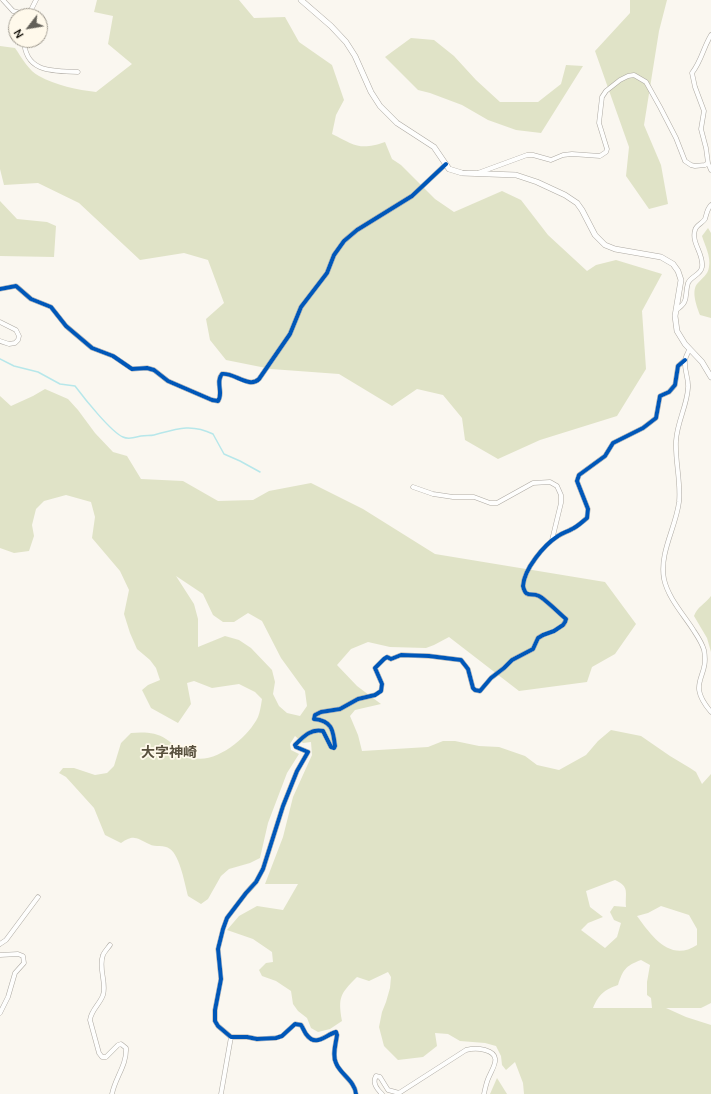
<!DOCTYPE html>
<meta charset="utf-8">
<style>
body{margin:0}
#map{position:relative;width:711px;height:1094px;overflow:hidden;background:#faf7f0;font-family:Manrope,sans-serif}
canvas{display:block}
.north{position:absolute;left:8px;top:8px;width:40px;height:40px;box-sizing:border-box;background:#fff9eb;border:1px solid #a09b90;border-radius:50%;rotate:239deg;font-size:11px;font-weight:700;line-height:16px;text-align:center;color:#110e07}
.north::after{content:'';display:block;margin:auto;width:14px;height:18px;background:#636059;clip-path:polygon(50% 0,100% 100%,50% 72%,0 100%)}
</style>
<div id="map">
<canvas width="711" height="1094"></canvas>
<div class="north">N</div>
</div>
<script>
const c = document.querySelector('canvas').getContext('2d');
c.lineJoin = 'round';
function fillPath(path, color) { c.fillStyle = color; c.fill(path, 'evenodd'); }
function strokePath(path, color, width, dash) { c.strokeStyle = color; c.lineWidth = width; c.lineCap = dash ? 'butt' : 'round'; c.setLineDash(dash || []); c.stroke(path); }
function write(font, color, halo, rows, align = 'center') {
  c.font = font + ' Manrope,"Noto Sans JP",sans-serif'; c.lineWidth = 3.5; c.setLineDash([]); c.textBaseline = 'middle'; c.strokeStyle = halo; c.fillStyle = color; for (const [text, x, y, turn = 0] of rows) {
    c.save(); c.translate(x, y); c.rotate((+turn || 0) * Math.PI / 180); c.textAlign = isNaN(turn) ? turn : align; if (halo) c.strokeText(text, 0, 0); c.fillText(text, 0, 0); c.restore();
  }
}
fillPath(new Path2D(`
 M97 0H239L254 18 285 17 299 42 332 65 344 100 336 115 332 134C354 145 360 151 385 142L392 159 401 165 435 199 454 212 502 191 521 200 548 235 587 271 596 265 616 260 662 274 642 311 646 369 617 416 540 440 498 459 465 440 462 418 443 395 417 389 392 406 339 374 271 369 226 360 210 340 206 319 224 303 208 260 184 253 140 260 79 203 38 183 4 185 0 169V46L15 48C22 58 29 71 39 76 55 85 78 90 96 92L132 64 108 44 113 16 94 12Z
 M630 0H667L659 31 644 125 661 165 668 204 649 209 626 176 629 147 595 51 630 13Z
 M411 38 434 40 454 56 476 80 500 102H538L561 84 566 65 583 66 541 133 516 130 488 120 462 105 430 93 418 90 385 57Z
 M0 201 17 219 47 222 56 226 54 257 0 256Z
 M708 228 711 233V318L700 315C697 307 691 292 697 284 702 278 708 275 709 267 711 256 705 246 702 236Z
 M45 389 68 399 78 410 95 433 113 452 127 456 141 479 183 481 218 501 253 500 269 491 311 483 363 509 435 554 605 582 636 624 615 654 592 667 587 682 519 691 449 637 434 645 426 648 390 647 368 642 351 649 337 665 357 686 381 704 355 710 350 716 358 735 362 751 428 747 443 741H455L479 746 499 747 525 756 537 765 559 770 586 755 598 741 611 730 641 736 670 756 690 768 696 772 702 784 711 774V1003L701 1008H666L686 1017 711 1025V1094H524L523 1083 515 1062 506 1070 502 1065 501 1056 496 1046 485 1043 460 1041 448 1034 435 1033 437 1046 423 1057 398 1060 384 1046 379 1027 382 1012 386 1002 390 988 391 977 388 972 369 981 357 977C340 994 338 997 342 1021L330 1029 318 1032 311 1028 307 1018 298 1011 293 1004 291 991 276 981 262 976 259 970 266 963 273 962 272 952 253 939 227 930 239 916 257 906 283 910 298 884H265L283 837 293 797 312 755 311 742 303 743 295 736 290 744 291 750 299 754 287 773 268 823 260 858 250 863 229 869 221 876 208 899 201 904 188 896C185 885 180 856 170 849 164 844 156 848 149 844 136 838 134 834 121 843L105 835 94 808 66 777 59 773 63 768H74L95 775 107 773 114 766 121 743 131 733C143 732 156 732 166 739 174 744 180 752 188 756 212 768 248 738 258 717 260 712 261 705 262 699L255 692 239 684 212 688 194 681 187 683 191 704 178 723 151 708 142 690 148 685 160 680 156 668 150 660 137 649 130 633 124 614 129 590 120 571 92 538 95 517 91 502 66 495 44 501 36 509 32 525 34 536 29 551 14 553 0 548V396L11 406 33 396ZM176 576 203 594 213 615 223 622H234L248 613 262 621 281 658 305 691 307 706 300 716 287 713 279 706 273 694 275 682 272 670 251 648 239 640 225 636 198 647V619L194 604ZM615 880C630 887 625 892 626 907L614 906 610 912 614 920 621 923 617 937 605 948 581 930 588 923 603 917 590 907 586 891ZM661 906 689 915 697 929V945C670 963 651 935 637 916L648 913ZM641 960 650 965 647 982V995L651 998 652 1008H593C599 994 604 990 618 985 623 970 625 966 641 960Z
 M711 596V652L707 638 694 616C697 607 705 604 711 596Z
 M497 1078 507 1094H490Z`), '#e0e3c7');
strokePath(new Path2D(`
 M0 359 14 366 38 372 60 384 75 386C84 398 111 432 123 437 129 440 136 437 141 436 146 435 150 436 154 435 176 429 191 423 213 434L224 454 240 461 260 472`), '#b7e7ea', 1.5);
const minor = new Path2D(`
 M3 0 13 11 28 15
 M28 16 36 0
 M24 40C25 73 53 71 78 72
 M708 163 711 170
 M478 173 527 155H533L551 160 563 155 572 154 600 156 606 152 607 149 599 123 602 97 606 91 620 80 628 76 634 75 646 82 660 107 676 138 685 161 691 165 695 166 705 165 708 163 706 148 701 129 704 111 695 87 692 73C702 60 703 48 711 35
 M0 289 16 286 31 299 51 307 66 326 92 348 113 356 132 369 147 368 154 370 168 381 212 400 218 401C224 393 215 382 222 374 234 372 249 389 259 379L290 334 301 307 327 273 334 255 344 241 357 230 412 196 446 164
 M676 310C690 301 684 296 688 283 691 276 701 275 702 267 704 254 691 243 695 230 696 225 703 223 705 219 707 213 707 209 711 205
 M0 322 16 330 19 336 18 340 15 343 9 344 0 341
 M689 350C688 353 685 357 685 361 684 370 689 379 688 388 687 406 677 422 676 441 675 462 681 481 679 502 676 527 659 553 664 579 668 598 684 615 694 631 698 637 702 643 704 650 710 679 685 681 711 712
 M413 487 433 494 453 497H474L490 503H497L533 483 550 482 557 486 561 495V503L552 540
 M0 944 6 940 38 897
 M110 945C108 948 104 952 103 955 98 968 107 983 103 995 100 1004 91 1010 90 1020L99 1053 102 1057H106L118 1045 121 1044 126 1048C127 1065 115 1078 112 1094
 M0 955 18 954 23 956 24 963 15 973 8 997 0 1013
 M221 1094 231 1037
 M356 1094C355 1081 340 1074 336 1063 332 1055 336 1043 337 1035L336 1032C325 1035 316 1048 306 1034 304 1031 303 1028 301 1025L295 1024 282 1036 276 1038 257 1039 247 1037H231L218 1026 215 1021V1010L221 979 218 949 223 929 227 918 246 893 256 882 263 869 283 806 297 771 308 752 296 747 295 745C303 737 311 728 323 731L331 747 334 748 335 746C333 731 333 721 314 719L315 715 321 712 340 709 358 699 375 695 381 691 382 684 375 668 384 659 387 657 391 659 401 655 429 656 461 660 468 669 473 688 475 690 480 691 491 678 504 668 512 660 533 649 538 638 543 635 554 631 563 625 565 622 566 619C560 614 545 599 539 596 531 592 526 599 523 586 524 569 544 545 558 536 562 533 567 532 572 529 577 527 582 522 587 518L588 509 577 481 579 475 605 456 613 443 643 428 656 418 660 396 669 392 675 385 678 366 685 360
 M382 1094C377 1089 372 1083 376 1076L380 1077 388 1090 399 1093 466 1050C473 1048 478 1048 485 1050 503 1055 493 1067 488 1079 486 1084 485 1089 484 1094`);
const tertiary = new Path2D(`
 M301 0 331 26 346 42 355 56 371 92 380 106 397 123 434 147 449 169 462 173 516 175 537 182 565 195 577 203 582 210 595 235 605 245 615 249 661 257 673 264 678 271 681 280 675 316 677 331 685 344 702 362 711 377`);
strokePath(minor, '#ada9a2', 5);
strokePath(tertiary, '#ada9a2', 6);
strokePath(minor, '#fefefd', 4);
strokePath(tertiary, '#fefefd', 5);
strokePath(new Path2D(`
 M0 289 16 286 31 299 51 307 66 326 92 348 113 356 132 369 147 368 154 370 168 381 212 400 218 401C224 393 215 382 222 374 234 372 249 389 259 379L290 334 301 307 327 273 334 255 344 241 357 230 412 196 446 164
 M356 1094C355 1081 340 1074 336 1063 332 1055 336 1043 337 1035L336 1032C325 1035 316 1048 306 1034 304 1031 303 1028 301 1025L295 1024 282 1036 276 1038 257 1039 247 1037H231L218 1026 215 1021V1010L221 979 218 949 223 929 227 918 246 893 256 882 263 869 283 806 297 771 308 752 296 747 295 745C303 737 311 728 323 731L331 747 334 748 335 746C333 731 333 721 314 719L315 715 321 712 340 709 358 699 375 695 381 691 382 684 375 668 384 659 387 657 391 659 401 655 429 656 461 660 468 669 473 688 475 690 480 691 491 678 504 668 512 660 533 649 538 638 543 635 554 631 563 625 565 622 566 619C560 614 545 599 539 596 531 592 526 599 523 586 524 569 544 545 558 536 562 533 567 532 572 529 577 527 582 522 587 518L588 509 577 481 579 475 605 456 613 443 643 428 656 418 660 396 669 392 675 385 678 366 685 360`), '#0057b8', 4);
write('bold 14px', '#58503d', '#fff9eb', [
 ["大字神崎",169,753]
]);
</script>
